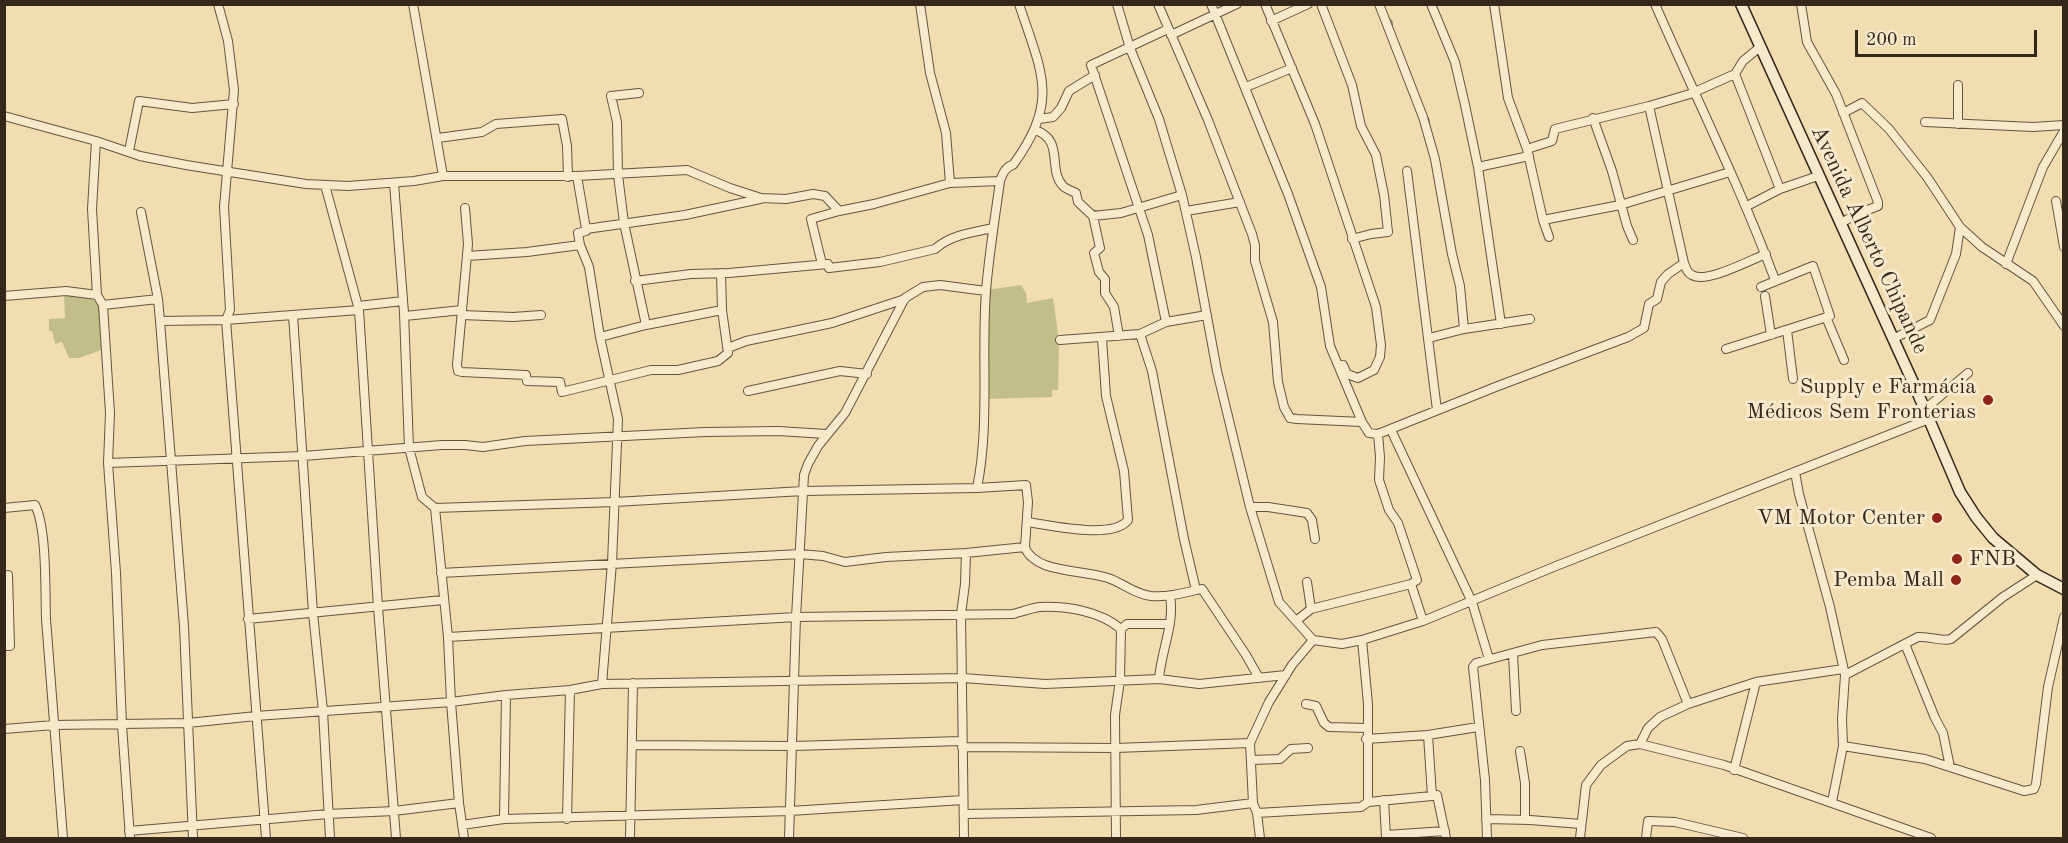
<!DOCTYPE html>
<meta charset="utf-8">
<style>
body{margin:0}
#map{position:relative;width:2068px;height:843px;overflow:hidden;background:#f2ddb0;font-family:"Old Standard TT",serif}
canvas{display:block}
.frame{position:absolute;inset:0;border:6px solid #34281b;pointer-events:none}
.scale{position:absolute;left:1855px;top:30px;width:182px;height:27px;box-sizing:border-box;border:3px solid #34281b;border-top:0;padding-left:8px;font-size:18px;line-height:21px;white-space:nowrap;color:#34281b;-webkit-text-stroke:4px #f7e9cc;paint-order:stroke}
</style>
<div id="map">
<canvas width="2068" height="843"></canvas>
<div class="frame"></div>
<div class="scale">200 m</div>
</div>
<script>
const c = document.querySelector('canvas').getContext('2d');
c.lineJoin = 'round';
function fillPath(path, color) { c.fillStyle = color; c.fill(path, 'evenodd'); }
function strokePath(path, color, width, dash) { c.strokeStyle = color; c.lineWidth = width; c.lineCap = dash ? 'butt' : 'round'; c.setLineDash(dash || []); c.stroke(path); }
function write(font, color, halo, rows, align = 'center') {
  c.font = font + ' "Old Standard TT",serif'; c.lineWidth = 6; c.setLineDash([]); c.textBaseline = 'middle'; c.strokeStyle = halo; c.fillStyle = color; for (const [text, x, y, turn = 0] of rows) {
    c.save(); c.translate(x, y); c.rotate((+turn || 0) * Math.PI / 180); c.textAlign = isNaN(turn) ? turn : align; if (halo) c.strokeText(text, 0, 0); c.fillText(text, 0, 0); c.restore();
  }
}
fillPath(new Path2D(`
 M1021 285 1026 293 1027 303 1053 298 1059 341 1058 390H1052V397L985 399 987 290Z
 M64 294 84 296 99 303 104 349 79 358H69L62 342 55 344 52 331H49V319L65 318Z`), '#c0bf87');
strokePath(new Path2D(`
 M1386 15 1392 22V28
 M1407 65 1414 83
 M1460 99 1462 109
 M1424 110 1429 120V125
 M1051 158 1053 171
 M1091 210 1097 211
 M1488 264 1490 274
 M1466 313 1467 323`), '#728076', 1.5);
const minor = new Path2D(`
 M218 4 228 41 234 90 224 207 230 310 226 320C241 493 252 666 266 838
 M413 4 443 176
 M920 4 930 73 946 133 950 183 1000 181
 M1117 4 1130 48 1159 119 1182 195 1196 257 1217 371 1250 507 1279 602 1313 640 1342 644 1362 640 1423 621 1556 566 1929 419
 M1158 4 1208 120 1252 234 1255 245V261L1273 322 1278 382 1284 407 1290 418 1297 419 1362 422
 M1211 4 1288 194 1321 287 1330 346 1362 422 1369 433 1378 434 1498 386 1628 337 1644 328 1649 304 1657 299 1661 282 1668 274 1684 263 1649 106 1690 94 1735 74
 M1265 4 1315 124 1376 307 1381 345 1380 357 1374 370 1358 378 1347 374 1343 365
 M1321 4 1352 85 1361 126 1376 155 1384 195 1388 232 1371 234 1352 239
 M1379 4 1423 117 1435 159 1452 254 1460 286 1464 329
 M1431 4 1455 62 1465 105 1478 167 1501 324
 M1494 4 1508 98 1527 149
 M1655 4C1695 96 1740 186 1775 280
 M1801 4 1807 42 1836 94 1878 202V206L1857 214 1841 223
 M1271 21 1308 4
 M1171 35 1237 4
 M1760 47 1743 61 1735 74 1780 189
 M1958 85V124
 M1246 87 1292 68
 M639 93 611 96 617 122 618 175 624 223 646 325
 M1843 113 1862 103 1889 129 1927 177 1960 227 1982 247 2033 281 2064 326
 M4 116 96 141 140 156 186 165 306 184 348 186 414 181 443 176H577L687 170 730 188 761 198 786 199 813 194 825 196 839 211
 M1593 118 1612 171 1627 226 1633 240
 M1039 119 1053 117 1061 108 1069 91 1095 75
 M1925 122 2033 127 2064 125
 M1035 130C1065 140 1047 169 1063 186 1066 189 1072 191 1076 193L1078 202 1093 216
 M438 138 482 132 496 124 562 119 567 146 568 177
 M96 141 92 209 97 295
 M129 151 139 101 192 108 234 104
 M1478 167 1529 156
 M1407 171 1437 410
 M577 176 586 229
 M394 183 404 313 409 448 422 497 435 508 615 502 803 491 977 488 1026 485 1028 502 1025 547
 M325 185 359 310 378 607 396 838
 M2056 201 2064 247
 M1747 206 1780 189 1818 176
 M465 208 468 244 457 365 458 371 462 372 526 375 527 381 560 382 562 392 651 370H678L718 361 728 353 722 310 721 273
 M1186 211 1240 202
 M141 212 158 299 160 321 184 626 193 838
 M1543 220 1620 205 1730 172
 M1549 237 1543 220 1527 149 1552 141 1555 129 1649 106
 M580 245 578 233 586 231V229L685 215 760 199
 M467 256 527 252 580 245 589 267 600 337 618 419 612 563 602 684
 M1684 263C1686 268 1687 273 1692 275 1706 284 1750 260 1766 254
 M822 264 811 219 839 211 874 204 950 183
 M2006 264 2043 167 2064 131
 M635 281 691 274 729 273 828 264 829 268 880 262 935 249C950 235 974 232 993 228
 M4 296 66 291 97 295 103 305 158 299
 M1765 296 1771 335
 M103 305 110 413 108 463 116 573 122 725 130 838
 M358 306 403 301
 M293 315 313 613 323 711 330 838
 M462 315 513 317 541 315
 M405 316 462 310
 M1826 317 1844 360
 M160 321 226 320 359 310
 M1166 322 1148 235 1091 65 1168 29
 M1787 330 1793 379
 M1140 334 1152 371 1184 539 1196 590 1202 589 1246 655 1259 678
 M1119 336 1114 307 1105 293V279L1099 272 1094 253 1100 248 1093 216 1121 213 1182 195
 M600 337 646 325 722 310
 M1429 338 1464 329 1530 319
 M1893 339 1930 320 1956 254 1960 227
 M1060 340 1140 334 1166 322 1207 315
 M728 348 746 341 832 323 905 299
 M1726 349 1830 316 1813 266 1761 287
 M748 391 840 371 867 374
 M1925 409 1968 373
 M1391 430 1472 602 1489 659
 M1378 434 1380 457 1379 480 1389 510 1398 523 1417 580 1411 584 1423 621
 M108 463 303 456 442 445H465L483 447 525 441 705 432 778 431 826 434
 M1795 472 1799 494 1830 607 1845 675 1842 719 1843 746 1832 802
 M977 488C990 424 981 356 986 291 989 254 995 218 1000 181 1002 175 1006 166 1013 165 1060 100 1042 74 1019 4
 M1250 507H1268L1307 513 1312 520 1315 539
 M4 508 35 505C47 528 45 591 46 619 51 692 57 765 63 838
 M435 508 448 637 451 702 459 803 464 838
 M1027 522C1050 525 1113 540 1128 520L1124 471 1106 396 1102 338
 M441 573 800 554 823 556 845 562 886 557 966 553 1025 547C1027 555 1037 562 1045 565 1064 572 1088 572 1108 578 1123 583 1134 594 1151 596 1167 597 1180 594 1196 590
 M1307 582 1311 609
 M248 619 443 600
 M1296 621 1311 609 1411 584
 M1121 629 1127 624H1170
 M448 637 796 617 1013 614C1021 612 1031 608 1040 607 1067 606 1100 611 1121 629L1120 680 1115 715 1116 838
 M1362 640 1368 704V802
 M1905 644 1935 718 1943 733 1950 767
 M4 646H10L8 575
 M1513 654 1516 711
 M1845 675 1918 637C1929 636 1943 642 1951 639L2003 597 2037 575
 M1159 679C1161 651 1175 624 1170 596
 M1306 704 1316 706 1324 723 1329 727 1367 728
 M4 729 54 725 188 723 256 716 451 702 506 695 570 690 602 684 963 678 1045 684 1159 679 1199 684 1286 675
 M1366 739 1428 735
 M1640 744 1724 765 1931 838
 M632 745 793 746 961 741
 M1843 746 1925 759 2024 791 2034 789 2036 784 2048 687 2064 617
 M962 747 1116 748 1250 743
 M1520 751 1525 783V820
 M1251 760 1280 759 1291 749 1308 748
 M1734 770 1756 682
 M1384 800 1386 837
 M1257 813 1361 807 1368 802 1432 796
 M964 814 1196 810 1253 803
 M504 819 506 695
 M567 819 570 690
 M1486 819 1530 820 1581 824
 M462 825 504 819 790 811 963 800
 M129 831 328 814 394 811 459 803
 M1386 835 1445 831
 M630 838 633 683
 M789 838 796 617 804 475 808 464 818 446 845 413 905 298 923 287 940 285 986 291
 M964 838 961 614 965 584 966 553
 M1260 838 1257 813 1253 803 1250 743 1269 702 1292 665 1313 640
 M1446 838 1437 795 1432 796 1428 735 1478 727
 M1487 838 1485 780 1473 667 1476 663 1542 645 1656 632 1662 639 1688 704
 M1580 838 1586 785 1601 765 1627 746 1640 744 1648 728 1660 717 1688 704 1756 682 1843 669
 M1646 838 1648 821 1675 822 1743 838`);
const secondary = new Path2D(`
 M1741 4 1916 389 1960 492 1976 517 1993 538 2037 575 2064 589`);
strokePath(minor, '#645540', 10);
strokePath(secondary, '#34281b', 13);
strokePath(minor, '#f7e9cc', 8);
strokePath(secondary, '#f7e9cc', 10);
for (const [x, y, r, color] of [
 [1988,400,6,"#8f2418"],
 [1937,518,6,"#8f2418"],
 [1957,559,6,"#8f2418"],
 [1956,580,6,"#8f2418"]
]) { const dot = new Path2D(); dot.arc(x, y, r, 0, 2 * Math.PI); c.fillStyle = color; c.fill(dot); strokePath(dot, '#f7e9cc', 2); }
write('22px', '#34281b', '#f7e9cc', [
 ["Avenida Alberto Chipande",1869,240,65]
]);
write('22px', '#34281b', '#f7e9cc', [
 ["Supply e Farmácia",1976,387],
 ["Médicos Sem Fronterias",1976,412],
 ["VM Motor Center",1925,518],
 ["FNB",1969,559,"left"],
 ["Pemba Mall",1944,580]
], 'right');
</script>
